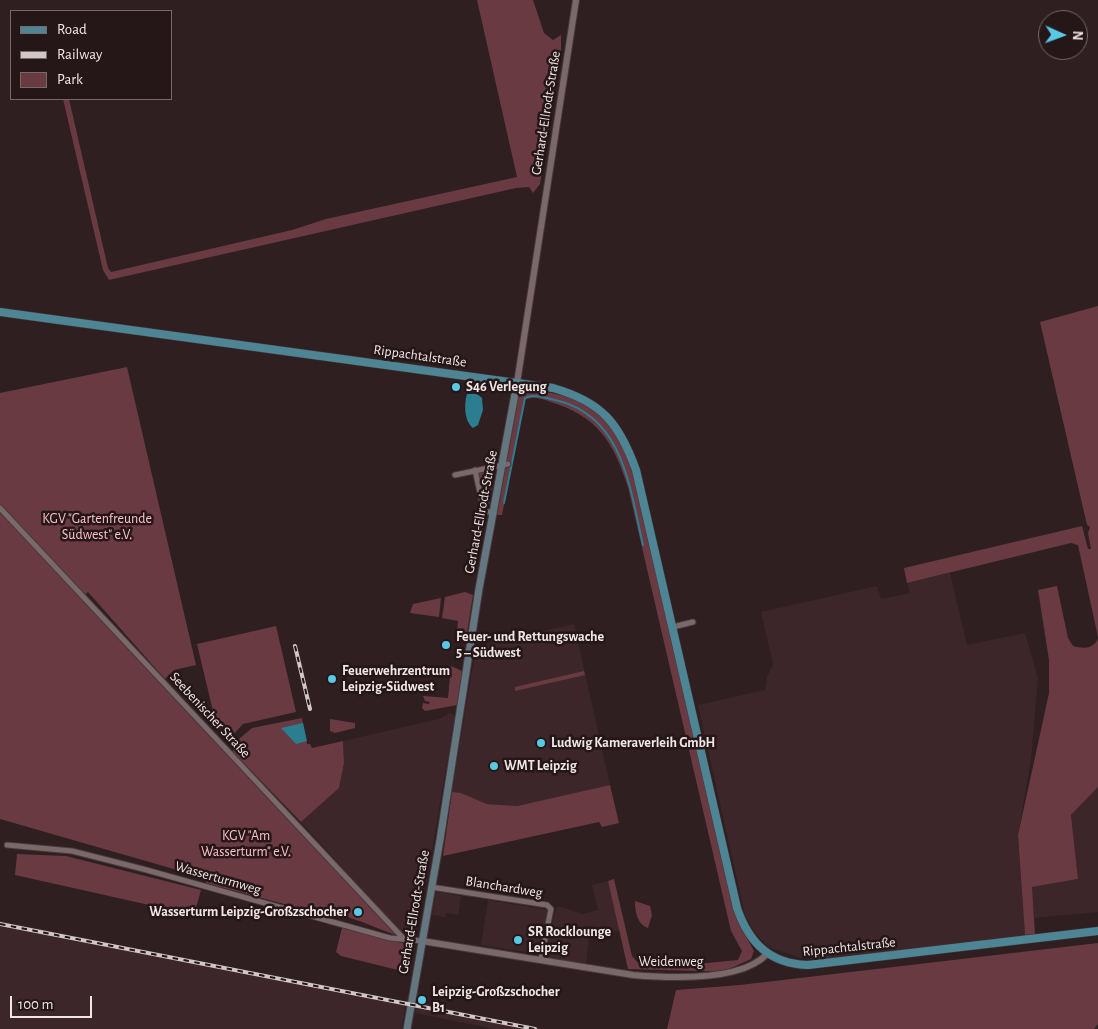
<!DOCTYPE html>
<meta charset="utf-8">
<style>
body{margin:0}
#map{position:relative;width:1098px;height:1029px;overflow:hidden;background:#2f1f21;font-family:"Alegreya Sans",sans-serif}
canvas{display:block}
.legend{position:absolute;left:10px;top:10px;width:162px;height:90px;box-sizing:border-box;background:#251618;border:1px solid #77696b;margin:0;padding:6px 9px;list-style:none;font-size:15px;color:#f1e6e7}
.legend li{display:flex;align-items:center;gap:10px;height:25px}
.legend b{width:25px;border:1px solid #77696b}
.north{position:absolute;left:1038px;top:10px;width:50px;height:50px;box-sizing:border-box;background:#251618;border:1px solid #77696b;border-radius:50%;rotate:92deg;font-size:14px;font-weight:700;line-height:20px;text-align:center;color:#f1e6e7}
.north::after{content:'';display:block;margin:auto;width:18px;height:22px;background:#58c8e4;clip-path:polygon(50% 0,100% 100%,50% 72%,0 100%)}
.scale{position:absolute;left:10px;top:996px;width:82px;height:22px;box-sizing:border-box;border:2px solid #f1e6e7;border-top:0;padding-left:6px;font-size:15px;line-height:18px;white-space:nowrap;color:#f1e6e7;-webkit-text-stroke:4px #251618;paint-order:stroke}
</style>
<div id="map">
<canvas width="1098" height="1029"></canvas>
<ul class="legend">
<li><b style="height:6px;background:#4d8594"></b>Road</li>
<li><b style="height:6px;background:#d2c7c8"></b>Railway</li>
<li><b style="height:14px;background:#693a41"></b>Park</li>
</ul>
<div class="north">N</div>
<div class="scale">100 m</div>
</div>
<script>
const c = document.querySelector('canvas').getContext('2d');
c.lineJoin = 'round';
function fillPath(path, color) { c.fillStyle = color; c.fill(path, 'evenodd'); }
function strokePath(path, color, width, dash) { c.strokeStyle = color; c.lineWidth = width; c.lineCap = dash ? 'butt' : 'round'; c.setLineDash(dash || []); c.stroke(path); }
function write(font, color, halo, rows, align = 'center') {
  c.font = font + ' "Alegreya Sans",sans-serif'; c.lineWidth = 5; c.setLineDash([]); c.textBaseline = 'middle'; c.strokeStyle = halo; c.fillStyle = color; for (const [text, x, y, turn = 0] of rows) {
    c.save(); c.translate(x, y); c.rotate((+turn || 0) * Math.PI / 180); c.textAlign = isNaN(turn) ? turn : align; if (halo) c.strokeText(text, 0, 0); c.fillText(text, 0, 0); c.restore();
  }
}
fillPath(new Path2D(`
 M950 573 967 645 1025 633 1038 678 1031 760 1018 835 1025 935 825 959 801 958 768 947 754 932 745 915 698 705 765 690 767 677 773 664 761 612 877 586 881 599 910 593 907 583Z
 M574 624 610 785 517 806 487 804 461 793 452 792 476 647Z
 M450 713 455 716 426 884 421 896 415 934 402 933 301 822 339 788 344 763 343 741 439 719Z
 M1098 787V912L1034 918 1032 887 1078 879 1071 815Z
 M608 881 620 930 589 938 586 964 543 957 557 906 583 914 598 910 592 885Z
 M436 892 461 896 458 915 446 913 445 917 432 915Z
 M488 900 548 910 549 914 539 954 481 945Z
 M0 921 406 1002 401 1029H0Z
 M417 1003 545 1029H494L415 1013Z`), '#3c2629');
fillPath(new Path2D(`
 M477 0H533L544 33 553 40 561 35V51L540 184 533 193 529 187 516 188 109 280 103 270 63 99H69L108 268 111 272 292 230 326 219 517 177Z
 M1098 306V637L1078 545 1071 543 907 583 904 568 1082 526 1088 549H1091L1088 533 1090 527 1087 525 1040 322Z
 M127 367 196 665 174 670 165 679 88 592 81 599 396 935C373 927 334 908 310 911L206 883 205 878 0 819V393Z
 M532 390C589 397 607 412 631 464L739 924 754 951 751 959 729 969 734 972 628 969 608 881 614 879 632 956 640 965 697 964 738 960 742 951 731 931 628 487C613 441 598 417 551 402 543 399 532 396 525 400L502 515H497L518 398Z
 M495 467 489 505H485L478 471Z
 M1057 586 1068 638 1073 646C1083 649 1093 649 1098 639V787L1071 815 1078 879 1032 887 1035 934 1025 935 1018 835 1049 693V660L1038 590Z
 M465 592 473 595 466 639 456 638 458 621 442 618 445 597Z
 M441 598 439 617 410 613 413 604Z
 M276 626 296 712 243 724 232 736 225 737 217 728 197 644Z
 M451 666 462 671 457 705 425 711 422 708 423 703 429 704 430 702 425 701 423 696 448 698Z
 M584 671 585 675 515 691V687Z
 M302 718 307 744H310L312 748 343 741 344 763 339 788 301 822 233 752V744L252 728Z
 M330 719 355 723V728L335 733 330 731Z
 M610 785 619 823 602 827 599 822 443 856 452 792 461 793 487 804 517 806Z
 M17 854 66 856 201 890 194 915 15 875Z
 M635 901 650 906 652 915 648 928C637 924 635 912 635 901Z
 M342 928 410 945 413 949 410 973 341 956 336 952Z
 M1098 943V1024L1094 1029H667L676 990 740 985Z`), '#693a41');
fillPath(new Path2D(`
 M467 394H477L482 398 483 410 478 425 473 428C464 421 464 404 467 394Z
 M303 723 307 741 296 744 281 728Z`), '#2b7d90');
strokePath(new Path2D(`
 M504 503 525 398C534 393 549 399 559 401 624 418 630 490 643 545`), '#2b7d90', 2);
const minor = new Path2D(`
 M475 470 484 511 494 513
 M455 475 508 464
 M0 508 403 938
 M673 627 693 622
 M7 845 72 851 143 869 390 938 422 941
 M431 887 547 905 551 909 541 959`);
const tertiary = new Path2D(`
 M517 383 576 0
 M422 941 633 975C669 978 741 982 767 954`);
const secondary = new Path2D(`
 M407 1029 440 840 479 589 517 383`);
const primary = new Path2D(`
 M0 312 553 388C602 402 619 423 636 470L737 908C749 943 770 964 808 965L1098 931`);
strokePath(minor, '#463a3b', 7);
strokePath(tertiary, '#463a3b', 8);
strokePath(secondary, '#463a3b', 9);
strokePath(primary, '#463a3b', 9);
strokePath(minor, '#7b686a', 5);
strokePath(tertiary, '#7b686a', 6);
strokePath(secondary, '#64767f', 7);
strokePath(primary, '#4d8594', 8);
const rail = new Path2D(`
 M295 646 310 709
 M0 924 535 1029`);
strokePath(rail, '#d2c7c8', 4);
strokePath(rail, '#251618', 2, [5.5]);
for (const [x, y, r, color] of [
 [456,387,5,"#58c8e4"],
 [446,645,5,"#58c8e4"],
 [332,679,5,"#58c8e4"],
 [541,743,5,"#58c8e4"],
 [494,766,5,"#58c8e4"],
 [358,912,5,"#58c8e4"],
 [518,940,5,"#58c8e4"],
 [422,1000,5,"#58c8e4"]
]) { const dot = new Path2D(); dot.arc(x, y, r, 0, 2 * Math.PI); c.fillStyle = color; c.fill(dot); strokePath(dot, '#251618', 2); }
write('14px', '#f1e6e7', '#251618', [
 ["Gerhard-Ellrodt-Straße",546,113,-81],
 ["Rippachtalstraße",420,356,8],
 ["Gerhard-Ellrodt-Straße",481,512,-79],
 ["Seebenischer Straße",210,715,47],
 ["Wasserturmweg",218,878,16],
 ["Blanchardweg",504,887,9],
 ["Gerhard-Ellrodt-Straße",414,912,-80],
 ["Rippachtalstraße",849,947,-6],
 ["Weidenweg",671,962]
]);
write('bold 14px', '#f1e6e7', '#251618', [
 ["S46 Verlegung",466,387],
 ["Feuer- und Rettungswache",456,637],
 ["5 – Südwest",456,653],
 ["Feuerwehrzentrum",342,671],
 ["Leipzig-Südwest",342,687],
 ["Ludwig Kameraverleih GmbH",551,743],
 ["WMT Leipzig",504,766],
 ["Wasserturm Leipzig-Großzschocher",348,912,"right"],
 ["SR Rocklounge",528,932],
 ["Leipzig",528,948],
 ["Leipzig-Großzschocher",432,992],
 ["B1",432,1008]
], 'left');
write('14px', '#fbc0c6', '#251618', [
 ["KGV \"Gartenfreunde",97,519],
 ["Südwest\" e.V.",97,535],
 ["KGV \"Am",246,836],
 ["Wasserturm\" e.V.",246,852]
]);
</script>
